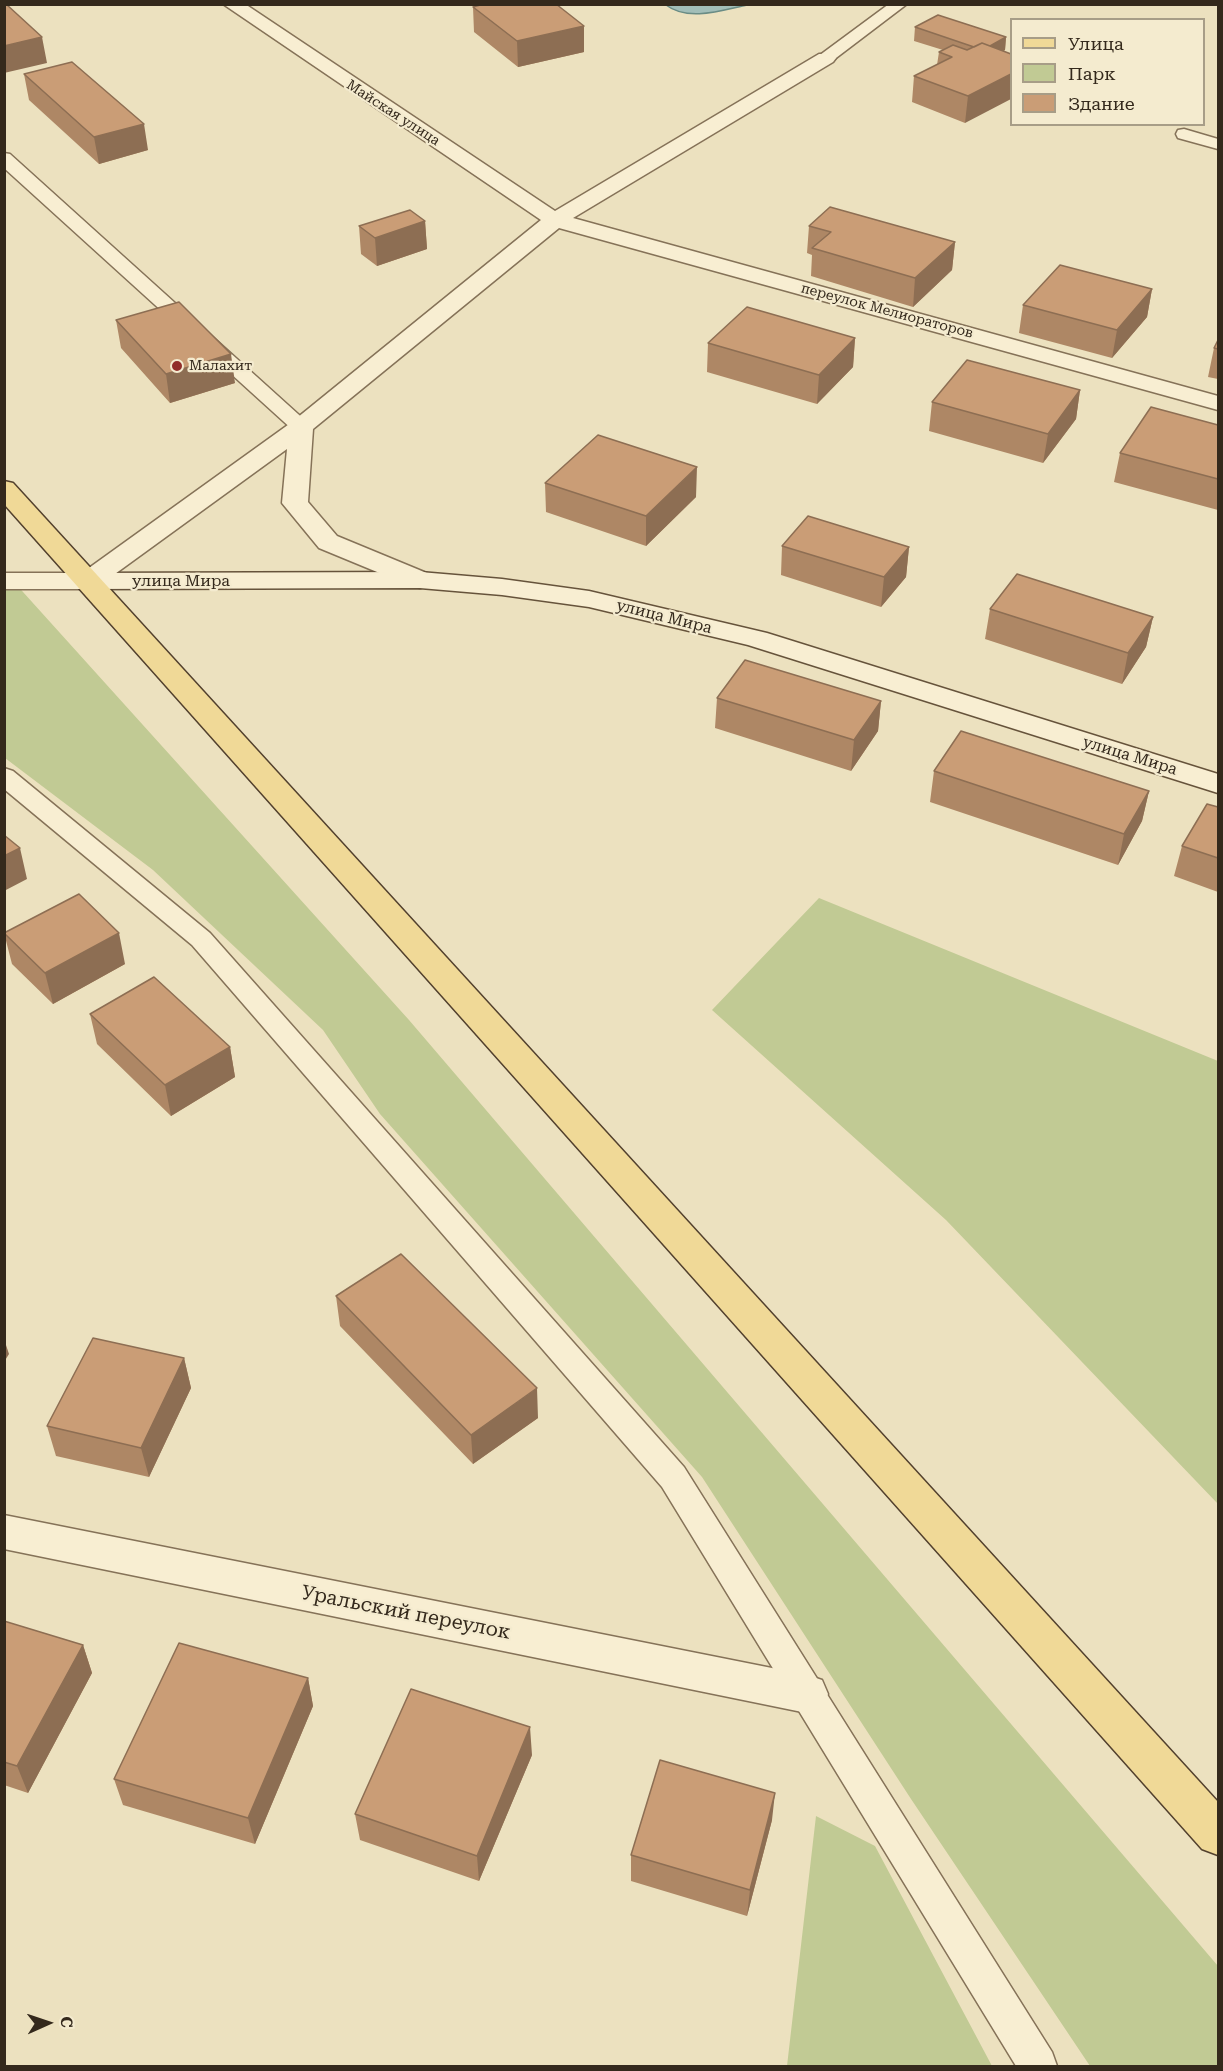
<!DOCTYPE html>
<meta charset="utf-8">
<style>
body{margin:0}
#map{position:relative;width:1223px;height:2071px;overflow:hidden;background:#ece1bf;font-family:"Roboto Serif",serif}
canvas{display:block}
.frame{position:absolute;inset:0;border:6px solid #34291c;pointer-events:none}
.legend{position:absolute;left:1010px;top:18px;width:195px;height:108px;box-sizing:border-box;background:#f4ebcf;border:2px solid #a79d87;margin:0;padding:8px 10px;list-style:none;font-size:18px;color:#34291c}
.legend li{display:flex;align-items:center;gap:12px;height:30px}
.legend b{width:30px;border:2px solid #a79d87}
.north{position:absolute;left:18px;top:1993px;width:60px;height:60px;-webkit-text-stroke:4px #f4ebcf;paint-order:stroke;rotate:87deg;font-size:16px;font-weight:700;line-height:24px;text-align:center;color:#34291c}
.north::after{content:'';display:block;margin:auto;width:21px;height:27px;background:#34291c;clip-path:polygon(50% 0,100% 100%,50% 72%,0 100%)}
</style>
<div id="map">
<canvas width="1223" height="2071"></canvas>
<div class="frame"></div>
<ul class="legend">
<li><b style="height:8px;background:#f0d997"></b>Улица</li>
<li><b style="height:16px;background:#c1ca94"></b>Парк</li>
<li><b style="height:16px;background:#ca9d76"></b>Здание</li>
</ul>
<div class="north">С</div>
</div>
<script>
const c = document.querySelector('canvas').getContext('2d');
c.lineJoin = 'round';
function fillPath(path, color) { c.fillStyle = color; c.fill(path, 'evenodd'); }
function strokePath(path, color, width, dash) { c.strokeStyle = color; c.lineWidth = width; c.lineCap = dash ? 'butt' : 'round'; c.setLineDash(dash || []); c.stroke(path); }
function write(font, color, halo, rows, align = 'center') {
  c.font = font + ' "Roboto Serif",serif'; c.lineWidth = 4.5; c.setLineDash([]); c.textBaseline = 'middle'; c.strokeStyle = halo; c.fillStyle = color; for (const [text, x, y, turn = 0] of rows) {
    c.save(); c.translate(x, y); c.rotate((+turn || 0) * Math.PI / 180); c.textAlign = isNaN(turn) ? turn : align; if (halo) c.strokeText(text, 0, 0); c.fillText(text, 0, 0); c.restore();
  }
}
fillPath(new Path2D(`
 M14 582 409 1020 1218 1966V2066H1090L911 1799 702 1477 380 1114 323 1030 153 870 5 758 4 583Z
 M819 898 1218 1061V1504L946 1220 712 1010Z
 M816 1816 875 1846 992 2066H787Z`), '#c1ca94');
const water = new Path2D(`
 M666 5H747C723 10 688 22 666 5Z`);
fillPath(water, '#a2beb8');
strokePath(water, '#6a8c85', 1.5);
const lane = new Path2D(`
 M889 4H907L832 61H820L818 58 820 55Z
 M1184 129 1218 139V149L1178 138 1176 134 1178 130Z
 M4 153 10 154 308 423 311 427 308 431H294L4 168Z
 M4 768 13 771 210 933 684 1467 1052 2052 1057 2066H1016L662 1487 192 945 4 789Z`);
const street = new Path2D(`
 M223 4H245L555 211 819 54H833L836 58 833 62 573 218 1218 396V410L559 228 313 429 308 502 337 536 429 574 433 580 429 586 420 588 411 586 319 548 282 503 287 449 97 587 88 589H4V573H82L292 422 541 220Z
 M4 1515 807 1675 822 1680 828 1694 822 1708 807 1713 4 1549Z`);
const secondary = new Path2D(`
 M420 572 502 579 589 591 767 633 1218 774V793L748 645 589 607 502 595 420 588 88 589 79 587 75 581 79 575 88 573Z`);
const primary = new Path2D(`
 M4 481 13 483 1218 1802V1855L1202 1849 4 504Z`);
strokePath(lane, '#857258', 3);
strokePath(street, '#857258', 3);
strokePath(secondary, '#66533b', 3);
strokePath(primary, '#52402d', 3);
fillPath(lane, '#f8eed2');
fillPath(street, '#f8eed2');
fillPath(secondary, '#f8eed2');
fillPath(primary, '#f0d997');
fillPath(new Path2D(`
 M473 7 584 52 518 67 474 32Z
 M915 27 1006 37 1005 50 1003 51 965 123 912 102 914 76 937 65 939 52 943 50 914 41Z
 M24 74 148 150 99 164 29 100Z
 M425 221 427 249 377 266 361 254 359 226Z
 M809 226 955 242 952 270 913 307 811 276 812 255 807 253Z
 M1152 289 1147 317 1112 358 1019 333 1023 305Z
 M116 320 235 383 170 403 121 348Z
 M855 338 853 367 817 404 707 372 708 343Z
 M1218 340V379L1208 377 1214 348Z
 M1080 390 1076 419 1043 463 929 431 932 402Z
 M1218 425V510L1114 482 1120 453Z
 M545 483 696 497 646 546 546 512Z
 M782 546 909 547 906 577 881 607 781 575Z
 M990 609 1153 617 1146 647 1122 684 985 639Z
 M717 698 881 701 878 731 851 771 715 728Z
 M934 771 1149 791 1142 821 1118 865 930 802Z
 M1218 807V892L1174 876 1182 846Z
 M4 933 125 964 53 1004 12 964Z
 M90 1014 230 1047 235 1077 171 1116 97 1044Z
 M336 1296 538 1418 473 1464 340 1326Z
 M184 1358 191 1388 149 1477 56 1456 47 1426Z
 M4 1621 83 1645 92 1673 28 1793 4 1785Z
 M308 1678 313 1706 255 1844 123 1805 114 1779Z
 M532 1755 479 1881 360 1840 355 1814Z
 M772 1820 747 1916 631 1881V1855Z`), '#ae8765');
fillPath(new Path2D(`
 M584 26V52L518 67 517 41Z
 M42 37 47 63 4 73V46Z
 M1006 37 1005 50 982 63 983 50Z
 M1011 74V99L965 123 968 96Z
 M144 124 148 150 99 164 94 137Z
 M425 221 427 249 377 266 375 238Z
 M955 242 952 270 913 307 915 278Z
 M1152 289 1147 317 1112 358 1117 330Z
 M855 338 853 367 817 404 819 375Z
 M231 354 235 383 170 403 166 374Z
 M1080 390 1076 419 1043 463 1048 434Z
 M697 467 696 497 646 546V516Z
 M909 547 906 577 881 607 884 577Z
 M1153 617 1146 647 1122 684 1128 653Z
 M881 701 878 731 851 771 854 740Z
 M1149 791 1142 821 1118 865 1124 834Z
 M20 848 27 879 4 891V856Z
 M119 933 125 964 53 1004 45 973Z
 M230 1047 235 1077 171 1116 165 1085Z
 M4 1339 9 1354 4 1362Z
 M184 1358 191 1388 149 1477 141 1448Z
 M537 1388 538 1418 473 1464 471 1435Z
 M83 1645 92 1673 28 1793 17 1766Z
 M308 1678 313 1706 255 1844 248 1818Z
 M530 1727 532 1755 479 1881 477 1856Z
 M775 1793 772 1820 747 1916 750 1890Z`), '#8d6e53');
const building = new Path2D(`
 M4 4H6L42 37 4 46Z
 M484 4H556L584 26 517 41 473 7Z
 M938 15 1006 37 990 46 982 43 974 47 915 27Z
 M982 43 1011 54V74L968 96 914 76 952 57 939 52 953 45 967 50Z
 M72 62 144 124 94 137 24 74Z
 M830 207 955 242 915 278 812 248 831 232 809 226Z
 M410 210 425 221 375 238 359 226Z
 M1060 265 1152 289 1117 330 1023 305Z
 M179 302 231 354 166 374 116 320Z
 M747 307 855 338 819 375 708 343Z
 M1218 340V349L1214 348Z
 M967 360 1080 390 1048 434 932 402Z
 M1151 407 1218 425V479L1120 453Z
 M598 435 697 467 646 516 545 483Z
 M808 516 909 547 884 577 782 546Z
 M1017 574 1153 617 1128 653 990 609Z
 M745 660 881 701 854 740 717 698Z
 M961 731 1149 791 1124 834 934 771Z
 M1207 804 1218 807V858L1182 846Z
 M4 835 20 848 4 856Z
 M79 894 119 933 45 973 4 933Z
 M154 977 230 1047 165 1085 90 1014Z
 M401 1254 537 1388 471 1435 336 1296Z
 M93 1338 184 1358 141 1448 47 1426Z
 M4 1621 83 1645 17 1766 4 1762Z
 M179 1643 308 1678 248 1818 114 1779Z
 M411 1689 530 1727 477 1856 355 1814Z
 M660 1760 775 1793 750 1890 631 1855Z`);
fillPath(building, '#ca9d76');
strokePath(building, '#8d6e53', 1.5);
for (const [x, y, r, color] of [
 [177,366,6,"#922e2a"]
]) { const dot = new Path2D(); dot.arc(x, y, r, 0, 2 * Math.PI); c.fillStyle = color; c.fill(dot); strokePath(dot, '#f4ebcf', 2); }
write('14px', '#34291c', '#f4ebcf', [
 ["Майская улица",393,113,33],
 ["переулок Мелиораторов",887,311,15]
]);
write('14px', '#34291c', '#f4ebcf', [
 ["Малахит",189,366]
], 'left');
write('16px', '#34291c', '#f4ebcf', [
 ["улица Мира",181,581],
 ["улица Мира",664,617,14],
 ["улица Мира",1130,756,17]
]);
write('20px', '#34291c', '#f4ebcf', [
 ["Уральский переулок",406,1613,11]
]);
</script>
